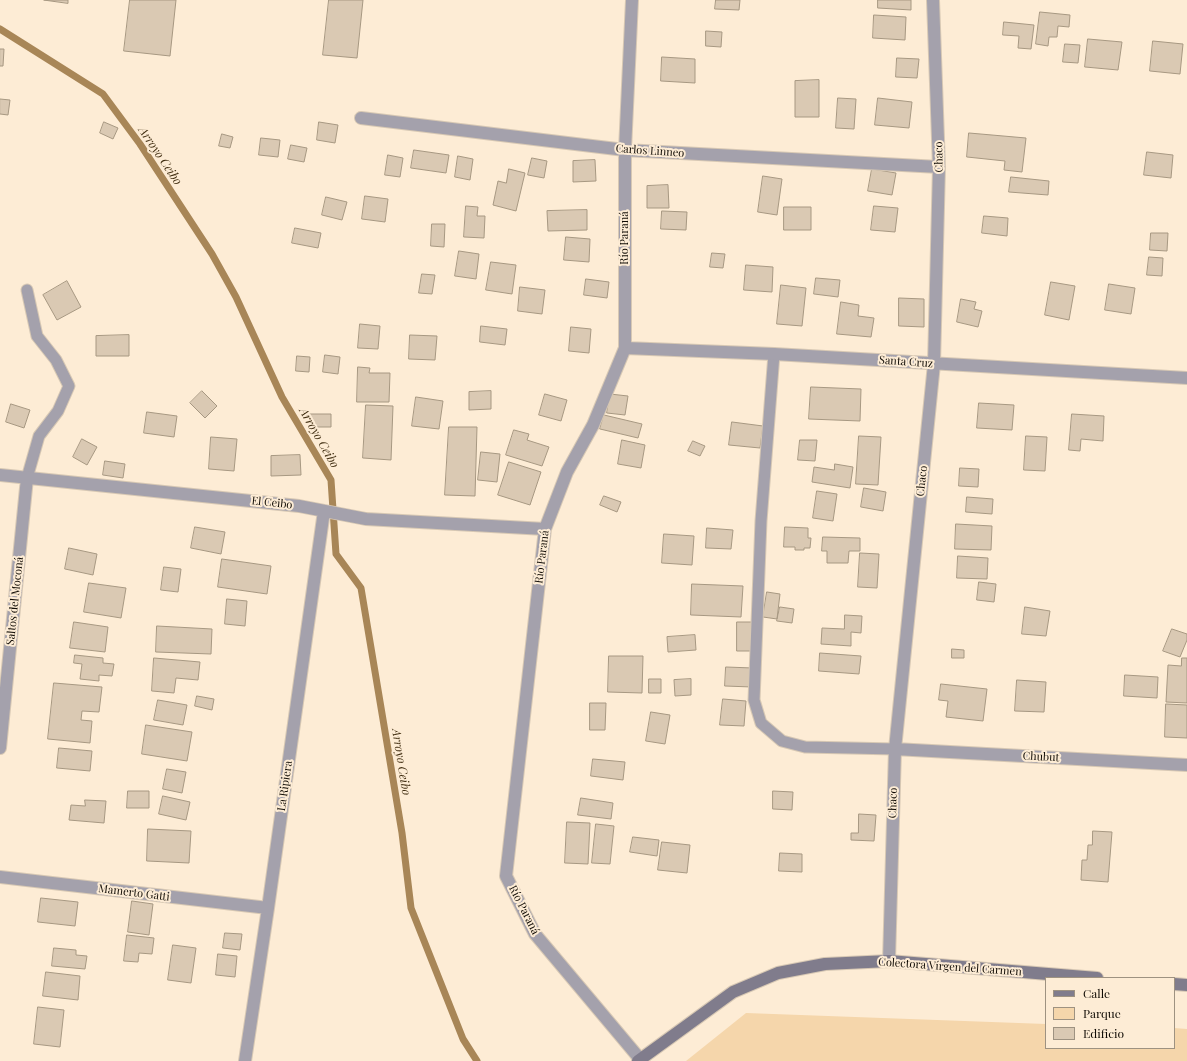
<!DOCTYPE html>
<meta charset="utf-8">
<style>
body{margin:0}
#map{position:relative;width:1187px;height:1061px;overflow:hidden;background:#fdecd5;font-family:"Playfair Display",serif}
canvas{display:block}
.legend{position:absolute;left:1045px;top:977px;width:130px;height:72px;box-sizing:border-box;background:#fdecd5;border:1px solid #9e9281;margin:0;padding:5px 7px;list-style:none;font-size:12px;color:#100b04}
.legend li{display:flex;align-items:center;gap:8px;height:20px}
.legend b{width:20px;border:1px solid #9e9281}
</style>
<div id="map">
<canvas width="1187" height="1061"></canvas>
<ul class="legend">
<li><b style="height:5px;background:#807c8c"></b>Calle</li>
<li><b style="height:11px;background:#f5d6ab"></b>Parque</li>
<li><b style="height:11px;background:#dac9b3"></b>Edificio</li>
</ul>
</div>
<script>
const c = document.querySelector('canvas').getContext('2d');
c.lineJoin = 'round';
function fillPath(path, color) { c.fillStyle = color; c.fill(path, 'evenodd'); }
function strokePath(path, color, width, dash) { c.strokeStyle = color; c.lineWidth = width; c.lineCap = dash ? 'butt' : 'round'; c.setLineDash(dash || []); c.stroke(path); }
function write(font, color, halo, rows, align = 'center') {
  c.font = font + ' "Playfair Display",serif'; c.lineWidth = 4; c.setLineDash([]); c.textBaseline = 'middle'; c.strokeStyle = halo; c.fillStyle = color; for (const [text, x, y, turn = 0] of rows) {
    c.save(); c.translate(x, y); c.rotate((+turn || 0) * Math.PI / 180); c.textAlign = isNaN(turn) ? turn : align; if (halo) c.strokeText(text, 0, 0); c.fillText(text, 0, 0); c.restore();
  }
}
fillPath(new Path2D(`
 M746 1013 1046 1024V1048H1174V1028L1187 1029V1061H686Z`), '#f5d6ab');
strokePath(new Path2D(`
 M0 29 103 94 140 144 212 254 236 297 282 397 331 480 336 554 361 588 402 833 411 908 463 1039 477 1061`), '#a88657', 7);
const building = new Path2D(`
 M44 0H68V3Z
 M130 0H176L170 56 124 51Z
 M329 0H363L357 58 323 55Z
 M716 0H740L739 10 715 9Z
 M878 0H911V10L878 8Z
 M1040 12 1070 15 1069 27 1058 26 1057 37H1049L1048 46 1036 44Z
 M874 15 906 17 905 40 873 38Z
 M1004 22 1034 25 1031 49 1018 48 1019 36 1003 35Z
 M706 31 722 32 721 47 706 46Z
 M1088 39 1122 42 1118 70 1085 67Z
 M1153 41 1183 44 1180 74 1150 71Z
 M1065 44 1080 45 1078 63 1063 62Z
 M0 49H4L3 66H0Z
 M662 57 695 59V83L661 81Z
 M897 58 919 59 917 78 896 77Z
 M819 80V117H795V81Z
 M838 98 856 99 854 129 836 128Z
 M878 98 912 102 909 128 875 125Z
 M0 99 10 100 8 115 0 114Z
 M104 122 118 128 113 139 100 133Z
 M319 122 338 125 335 143 317 140Z
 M969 133 1026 138 1022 172 1004 170 1005 161 967 157Z
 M222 134 233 137 230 148 219 146Z
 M261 138 280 140 278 157 259 155Z
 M291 145 307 148 304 162 288 159Z
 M414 150 449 155 446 173 411 168Z
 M1147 152 1173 155 1171 178 1144 175Z
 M388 155 403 158 400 177 385 175Z
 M458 156 473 159 470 180 455 177Z
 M532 158 547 161 544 178 528 175Z
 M595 160 596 181 573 182V161Z
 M509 169 525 173 516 211 493 205 498 181 506 183Z
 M872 169 896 173 892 195 868 191Z
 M763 176 782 179 777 215 758 212Z
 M1011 177 1049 181 1048 195 1009 192Z
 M668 185 669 208H647V186Z
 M365 196 388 199 385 222 362 219Z
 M326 197 347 202 342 220 322 215Z
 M466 206 478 207 477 216H485L484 238 464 237Z
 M874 206 898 208 895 232 871 230Z
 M784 207H811V230H784Z
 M587 210V230L548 231 547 211Z
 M662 211 687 212 686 230 661 229Z
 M984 216 1008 218 1007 236 982 233Z
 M432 224H445L444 247 431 246Z
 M295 228 321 233 318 248 292 243Z
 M1151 233H1168L1167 251 1150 250Z
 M566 237 590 239 589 262 564 260Z
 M459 251 479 254 476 279 455 276Z
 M712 253 725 254 723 268 710 267Z
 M1149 257 1163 258 1162 276 1147 275Z
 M491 262 516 265 512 294 486 290Z
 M746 265 773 267 772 292 744 290Z
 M422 274 435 275 432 294 419 293Z
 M816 278 840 280 838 297 814 294Z
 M586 279 609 282 607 298 584 295Z
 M67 281 81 307 57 320 43 295Z
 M1051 282 1075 286 1069 320 1045 315Z
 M1109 284 1135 288 1131 314 1105 310Z
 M781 285 806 288 802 326 777 324Z
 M520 287 545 290 542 314 518 311Z
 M899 298 924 299V327L899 326Z
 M961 299 976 302 974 309 982 311 978 327 957 322Z
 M841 302 859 305 858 316 874 318 871 337 837 334Z
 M360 324 380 326 378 349 358 348Z
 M481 326 507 329 505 345 480 342Z
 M571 327 591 329 589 353 569 351Z
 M129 335V356H96V336Z
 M410 335 437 336 435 360 409 359Z
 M325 355 340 357 338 374 323 372Z
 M297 356 310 357 309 372 296 371Z
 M358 367 370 368 369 373H390L389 402H357Z
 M811 387 861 389 860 421 809 419Z
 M202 391 217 406 205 418 190 403Z
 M491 391V409L469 410V392Z
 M545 394 567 400 561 421 539 415Z
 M610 394 628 396 625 415 607 413Z
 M416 397 443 401 439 429 412 426Z
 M979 403 1014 405 1012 430 977 428Z
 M11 404 30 410 24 428 6 422Z
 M366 405 393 406 391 460 363 458Z
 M147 412 177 416 174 437 144 433Z
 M308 414H331V427H308Z
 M1072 414 1104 416 1103 441 1081 439 1080 451 1069 450Z
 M604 415 642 424 638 438 600 429Z
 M732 422 763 426 760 448 729 445Z
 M449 427H477L475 496 445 495Z
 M514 430 529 434 527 440 549 447 542 466 506 455Z
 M859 436 881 437 878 485 856 484Z
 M1026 436 1047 437 1045 471 1024 470Z
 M211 437 237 439 234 471 209 469Z
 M82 439 97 447 87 465 73 457Z
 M622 440 645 445 641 468 618 464Z
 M800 440H817L815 461 798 460Z
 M693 441 705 446 700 456 688 451Z
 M481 452 500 454 497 482 478 480Z
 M300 455 301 475 271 476V456Z
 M105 461 125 464 123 478 103 475Z
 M509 462 541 472 530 505 498 495Z
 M835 464 853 467 850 488 812 482 814 467 834 470Z
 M960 468 979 469 978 487 959 486Z
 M864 488 886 492 883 511 861 507Z
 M817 491 837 494 833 521 813 518Z
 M604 496 621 502 617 512 600 505Z
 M967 497 993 499 992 514 966 512Z
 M956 524 992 526 991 550 955 549Z
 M195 527 225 532 221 554 191 548Z
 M785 527 808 528V538H811L810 548H804V550H795V547H784Z
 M707 528 733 530 731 549 706 548Z
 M664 534 694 536 692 565 662 563Z
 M823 537 860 538V551H849L848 563H827V551H822Z
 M69 548 97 554 93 575 65 569Z
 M860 553 879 554 877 588 858 587Z
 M958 556 988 558 987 579 957 578Z
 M222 559 271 566 267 594 218 587Z
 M164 567 181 569 178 592 161 590Z
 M979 582 996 584 994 602 977 600Z
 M89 583 126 588 121 618 84 612Z
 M692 584 743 586 741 617 691 615Z
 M767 592 780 594 777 619 763 617Z
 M227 599 247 601 245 626 225 624Z
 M780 607 794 609 792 623 777 621Z
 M1025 607 1050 611 1046 636 1022 634Z
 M845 615 862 616 861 633 851 632V646L821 644 822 628 844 629Z
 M74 622 108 627 105 652 70 648Z
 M737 622H753V651H737Z
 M157 626 212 629 211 654 156 652Z
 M1172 629 1187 634V640L1180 657 1163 651Z
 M695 635 696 650 668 652 667 637Z
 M952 649 964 650V658H952Z
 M820 653 861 656 859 674 819 671Z
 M75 655 103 658V663L114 664 112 676 99 675V681L80 679 82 664 74 663Z
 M609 656H643L642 693 608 692Z
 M154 658 200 662 198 680 176 678 174 693 152 691Z
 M1182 658H1187V703L1166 702 1168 665 1181 666Z
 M726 667 753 668 752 687 725 686Z
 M1125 675 1158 677 1157 698 1124 696Z
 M649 679H661V693H649Z
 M691 679V695L675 696 674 680Z
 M1017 680 1046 682 1044 712 1015 711Z
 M54 683 102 687 99 712 82 711 81 720 92 721 90 743 48 739Z
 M941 684 987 689 983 721 946 717 948 701 939 700Z
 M197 696 214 699 212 710 195 706Z
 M723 699 746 701 744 726 720 725Z
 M158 700 187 705 183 725 154 720Z
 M590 703H606L605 730H590Z
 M1166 704 1187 705V738L1165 737Z
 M651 712 670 715 665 744 646 741Z
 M146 725 192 732 187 761 142 754Z
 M59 748 92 751 90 771 57 768Z
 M593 759 625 762 623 780 591 776Z
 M167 769 186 772 182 793 163 789Z
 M128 791H149V808H127Z
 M773 791 793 792 792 810 773 809Z
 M163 796 190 802 186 820 159 814Z
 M581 798 613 803 611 819 578 815Z
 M85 800 106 801 104 823 69 820 71 805 85 806Z
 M859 814 876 815 874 841 851 840V833H858Z
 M567 822 590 823 588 864 565 863Z
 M596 824 614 826 610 864 592 863Z
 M148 829 191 831 189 863 147 861Z
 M1093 831 1112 832 1108 882 1081 880 1082 860H1087L1088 845H1092Z
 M633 837 659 840 657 856 630 852Z
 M662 842 690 845 687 873 658 870Z
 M780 853 802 854V872L779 871Z
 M41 898 78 902 75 926 38 922Z
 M132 901 153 904 149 935 128 932Z
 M225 933 242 934 240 950 223 948Z
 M127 935 154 938 152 954 139 953 138 962 124 961Z
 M173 945 196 948 191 983 168 980Z
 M54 948 76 950V955L87 956 85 969 52 966Z
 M218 954 237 956 235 977 216 975Z
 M46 972 80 976 78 1000 43 996Z
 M38 1007 64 1010 60 1047 34 1044Z`);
fillPath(building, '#dac9b3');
strokePath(building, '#a79882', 1);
const service = new Path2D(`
 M27 290 37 336 56 360 69 386 58 411 39 436 27 478
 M774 354 761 521 754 700 761 723 782 741 805 747 895 749`);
const minor = new Path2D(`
 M632 0 625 150V348L593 425 567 472 545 529 506 876 535 934 640 1059
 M361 118 625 150 939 167
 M625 348 774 354 1187 378
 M0 475 299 506 366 519 545 529
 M0 748 27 478
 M895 749 1187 765
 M0 877 268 908
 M889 961 895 749 934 364 939 167 933 0
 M245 1061 268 908 324 511`);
const secondary = new Path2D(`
 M1174 984 1187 985
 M638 1061 733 992 778 973 825 964 889 961 1097 978`);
strokePath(service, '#d7c8b4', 13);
strokePath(minor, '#d7c8b4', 14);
strokePath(secondary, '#d7c8b4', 14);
strokePath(service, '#a4a1ac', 11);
strokePath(minor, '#a4a1ac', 12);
strokePath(secondary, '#807c8c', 12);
write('11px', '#100b04', '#fdecd5', [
 ["Carlos Linneo",650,151,4],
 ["Chaco",939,157,-91],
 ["Río Paraná",625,238,-90],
 ["Santa Cruz",906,362,4],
 ["Chaco",922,481,-84],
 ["El Ceibo",272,503,6],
 ["Río Paraná",542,557,-83],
 ["Saltos del Moconá",15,601,-84],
 ["Chubut",1041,757,3],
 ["La Ripiera",285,786,-82],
 ["Chaco",893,803,-88],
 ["Mamerto Gatti",134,893,7],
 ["Río Paraná",524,910,63],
 ["Colectora Vírgen del Carmen",950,967,4]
]);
write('italic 12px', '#402d10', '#fdecd5', [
 ["Arroyo Ceibo",160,156,56],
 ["Arroyo Ceibo",319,438,60],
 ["Arroyo Ceibo",401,762,81]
]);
</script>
